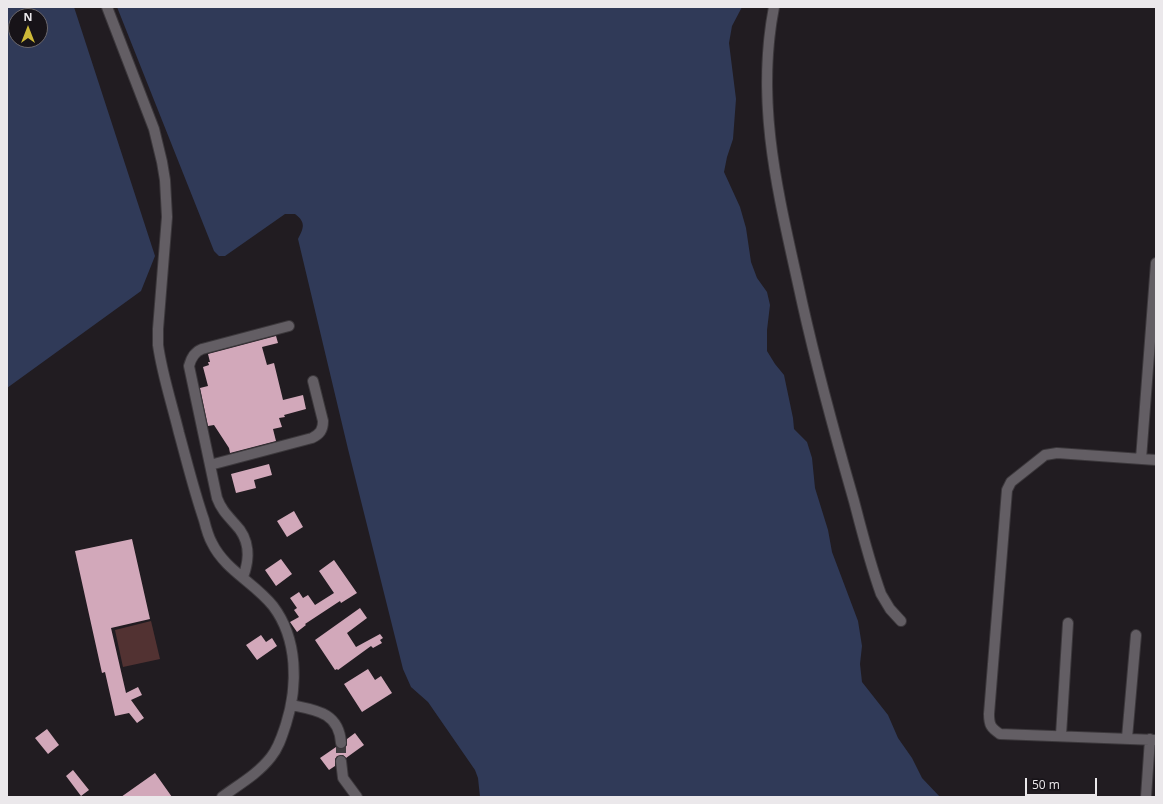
<!DOCTYPE html>
<style>
body{margin:0}
#map{position:relative;width:1163px;height:804px;overflow:hidden;background:#211c21;font-family:"Open Sans",sans-serif}
canvas{display:block}
.frame{position:absolute;inset:0;border:8px solid #ebe8eb;pointer-events:none}
.north{position:absolute;left:8px;top:8px;width:40px;height:40px;box-sizing:border-box;background:#171318;border:1px solid #6c686c;border-radius:50%;rotate:0deg;font-size:11px;font-weight:700;line-height:16px;text-align:center;color:#ebe8eb}
.north::after{content:'';display:block;margin:auto;width:14px;height:18px;background:#cdb938;clip-path:polygon(50% 0,100% 100%,50% 72%,0 100%)}
.scale{position:absolute;left:1025px;top:778px;width:72px;height:18px;box-sizing:border-box;border:2px solid #ebe8eb;border-top:0;padding-left:5px;font-size:12px;line-height:14px;white-space:nowrap;color:#ebe8eb;-webkit-text-stroke:3px #171318;paint-order:stroke}
</style>
<div id="map">
<canvas width="1163" height="804"></canvas>
<div class="frame"></div>
<div class="north">N</div>
<div class="scale">50 m</div>
</div>
<script>
const c = document.querySelector('canvas').getContext('2d');
c.lineJoin = 'round';
function fillPath(path, color) { c.fillStyle = color; c.fill(path, 'evenodd'); }
function strokePath(path, color, width, dash) { c.strokeStyle = color; c.lineWidth = width; c.lineCap = dash ? 'butt' : 'round'; c.setLineDash(dash || []); c.stroke(path); }
fillPath(new Path2D(`
 M151 621 160 659 123 667 115 630Z`), '#523232');
fillPath(new Path2D(`
 M7 7H74L155 256 141 291 7 388ZM16 16H40V40H16Z
 M117 7H742L732 26 729 43 736 99 733 139 727 157 724 172 740 207 746 228 751 262 757 278 767 292 770 305 767 330V351L775 364 784 375 793 418 794 429 807 442 812 458 815 488 828 530 832 552 858 621 862 646 860 664 862 682 888 715 898 738 912 758 922 778 940 797H480L478 778 475 770 428 702 411 687 403 669 348 449 298 239C304 228 306 222 295 214H285L225 256H219L214 251Z`), '#303a58');
fillPath(new Path2D(`
 M276 336 278 343 262 347 267 365 274 363 283 400 303 395 306 409 284 415 285 417 279 418 282 427 273 429 276 441 230 453 229 448 214 425 208 426 200 388 208 386 203 367 209 365 208 362H210L208 354Z
 M269 464 272 475 254 480 256 488 236 493 231 474Z
 M294 511 303 527 287 537 277 521Z
 M132 539 150 619 111 628 126 693 138 687 142 695 131 700 144 718 137 723 129 713 115 716 105 672 102 673 75 551Z
 M281 559 292 574 276 586 265 570Z
 M334 560 357 593 341 603 340 601 305 624 306 625 297 632 290 622 299 617 294 610 297 608 290 598 299 592 303 598 308 595 315 605 334 593 319 571Z
 M360 608 367 618 347 633 356 647 380 634 383 638 380 640 382 643 373 648 371 646 338 670 337 669 335 670 315 640Z
 M261 635 266 642 272 638 277 646 257 660 246 645Z
 M368 669 375 680 381 676 392 693 362 712 344 684Z
 M47 729 59 745 48 754 35 738Z
 M355 733 364 745 346 758 343 755 337 756 335 759V766L329 770 320 758 336 747 339 749 345 748 347 745V739Z
 M73 770 89 790 81 796 66 776Z
 M155 773 172 797H121Z`), '#d2a8ba');
strokePath(new Path2D(`
 M341 743V761`), '#3f3b3f', 10, [10, 5]);
const minor = new Path2D(`
 M107 7 154 129 162 162 165 180 167 217 158 329V345C162 374 172 404 179 433 187 462 194 491 204 520 206 528 208 536 212 543 225 570 255 583 273 606 298 639 298 686 286 724 282 736 279 747 271 757 258 774 238 785 222 797
 M774 7C754 109 781 204 802 302 817 369 835 435 854 501 862 532 870 564 881 594L890 609 901 621
 M1141 459 1156 263
 M1156 460 1057 453 1045 455 1011 482 1007 490 989 714C989 725 991 728 1000 734L1156 740
 M210 465 312 438C320 434 323 430 323 421L313 381
 M243 577C250 559 250 539 235 524 227 515 221 509 217 498L189 366C191 358 194 352 202 349L289 326
 M291 705C315 710 339 712 341 743
 M1061 735 1068 623
 M1127 738 1136 635
 M341 761 343 778 357 797
 M1146 797 1150 739`);
strokePath(minor, '#3c383c', 12);
strokePath(minor, '#635e64', 10);
</script>
